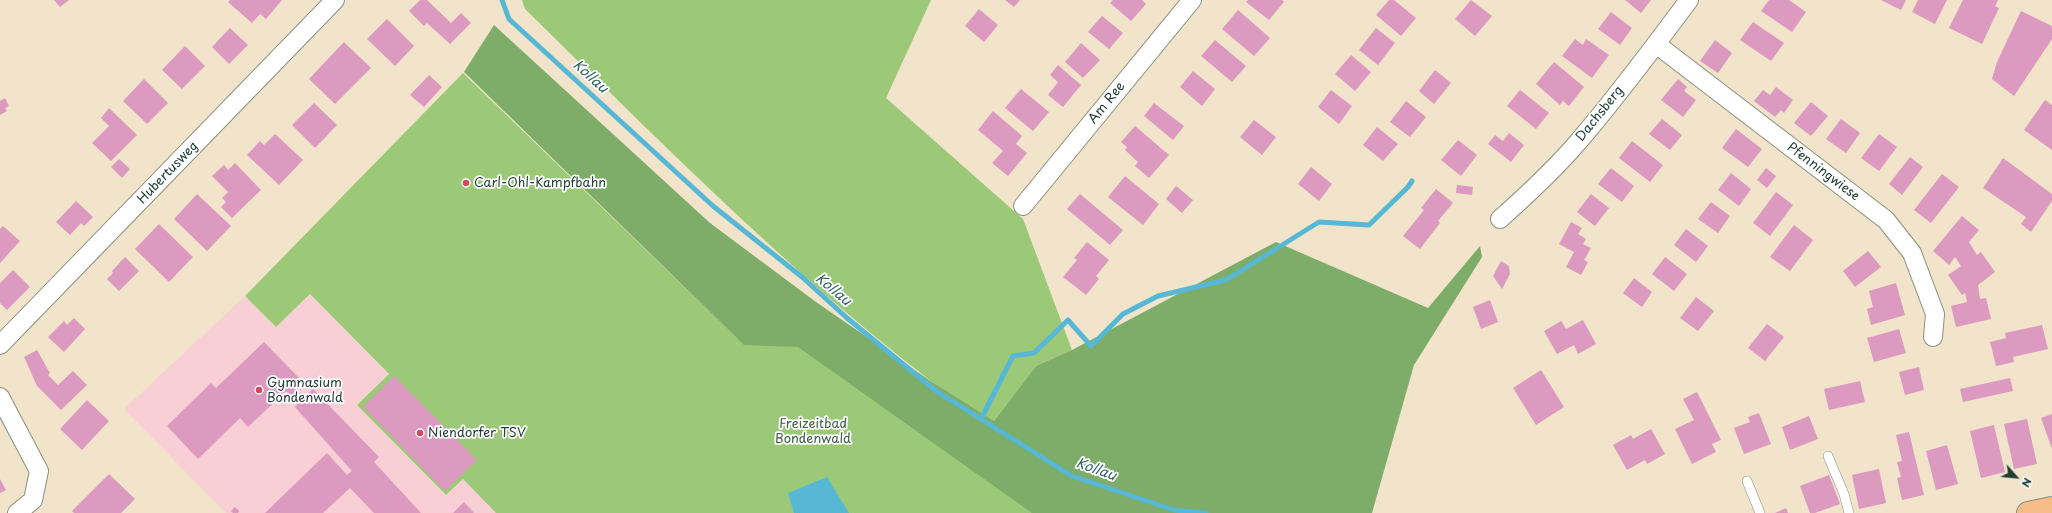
<!DOCTYPE html>
<style>
body{margin:0}
#map{position:relative;width:2052px;height:513px;overflow:hidden;background:#f1e4ca;font-family:"Playpen Sans",sans-serif}
canvas{display:block}
.north{position:absolute;left:1996px;top:457px;width:40px;height:40px;-webkit-text-stroke:3px #fff;paint-order:stroke;rotate:117deg;font-size:11px;font-weight:700;line-height:16px;text-align:center;color:#1f3d34}
.north::after{content:'';display:block;margin:auto;width:14px;height:18px;background:#1f3d34;clip-path:polygon(50% 0,100% 100%,50% 72%,0 100%)}
</style>
<div id="map">
<canvas width="2052" height="513"></canvas>
<div class="north">N</div>
</div>
<script>
const ctx = document.querySelector('canvas').getContext('2d');
ctx.lineJoin = 'round';
function paint(path, color) { ctx.fillStyle = color; ctx.fill(path, 'evenodd'); }
function trace(path, color, width, dash) { ctx.strokeStyle = color; ctx.lineWidth = width; ctx.lineCap = dash ? 'butt' : 'round'; ctx.setLineDash(dash || []); ctx.stroke(path); }
function label(font, color, halo, rows, align = 'center') {
  ctx.font = font + ' "Playpen Sans",sans-serif'; ctx.lineWidth = 3.5; ctx.setLineDash([]); ctx.textBaseline = 'middle'; ctx.strokeStyle = halo; ctx.fillStyle = color; for (const [text, x, y, turn = 0] of rows) {
    ctx.save(); ctx.translate(x, y); ctx.rotate((+turn || 0) * Math.PI / 180); ctx.textAlign = isNaN(turn) ? turn : align; if (halo) ctx.strokeText(text, 0, 0); ctx.fillText(text, 0, 0); ctx.restore();
  }
}
paint(new Path2D(`
 M310 295 388 374 357 405 446 496 463 479 496 513H226L124 409 245 296 275 327Z`), '#f7cfd5');
paint(new Path2D(`
 M522 0H931L886 98 1023 219 1072 350 1036 366 994 421C973 408 950 396 931 381 785 269 656 137 525 9Z
 M463 73 738 339 785 291 1109 513H496L463 479 446 495 357 405 389 374 310 294 276 327 245 296Z`), '#9cc977');
paint(new Path2D(`
 M494 25 710 223 816 302 932 382 994 421 1036 366 1072 350 1276 242 1428 308 1480 246 1482 257 1414 365 1372 513H1032L798 347 744 345 464 72Z`), '#7dad68');
paint(new Path2D(`
 M827 477 849 513H794L788 493Z`), '#57b8d5');
trace(new Path2D(`
 M502 0 509 19 713 206 802 277 847 318 936 391 1072 476 1174 510 1206 513
 M981 419 1013 356 1034 353 1068 320 1091 346 1123 314 1158 296 1226 280 1319 222 1369 225 1408 187 1412 181`), '#57b8d5', 5);
paint(new Path2D(`
 M54 0H69L60 7Z
 M230 0H282L266 19 260 14 252 23 228 2Z
 M420 0H427L451 23 461 13 471 23 450 44 427 23 424 26 409 11Z
 M1005 0H1020L1014 7Z
 M1113 0H1142L1146 4 1131 21 1110 3Z
 M1248 0H1282L1284 2 1269 20 1246 2Z
 M1389 0H1394L1416 18 1401 36 1376 15Z
 M1471 0 1492 16 1475 36 1455 19Z
 M1625 0H1651L1641 13Z
 M1769 0H1789L1806 12 1792 32 1761 11Z
 M1881 0H1906L1901 10Z
 M1918 0H1947L1935 24 1912 12Z
 M1963 0H1998L1995 6 1999 8 1982 44 1949 28Z
 M979 9 998 25 984 42 965 26Z
 M1238 10 1270 38 1254 56 1222 29Z
 M2021 11 2052 26V39L2014 96 1992 79 1997 62Z
 M1611 12 1632 28 1620 45 1598 29Z
 M1102 16 1123 33 1109 49 1088 32Z
 M387 19 414 46 395 66 367 39Z
 M1753 22 1784 43 1771 61 1740 40Z
 M230 28 248 45 229 64 212 47Z
 M1376 28 1395 43 1378 65 1359 50Z
 M1575 39 1583 45 1586 39 1609 55 1592 78 1562 56Z
 M1215 40 1246 66 1232 82 1201 56Z
 M1715 40 1732 53 1718 73 1700 61Z
 M344 42 371 68 335 104 309 79Z
 M1081 43 1100 60 1083 78 1065 62Z
 M185 46 205 66 182 89 162 70Z
 M1351 55 1371 72 1355 91 1335 74Z
 M1554 62 1584 87 1569 106 1563 101 1560 105 1536 84Z
 M1058 65 1081 85 1063 107 1048 95 1058 82 1050 75Z
 M1435 70 1451 83 1434 104 1419 91Z
 M1193 71 1215 89 1202 106 1180 87Z
 M429 75 442 87 424 107 410 95Z
 M144 79 168 103 147 124 123 101Z
 M1678 79 1687 87 1684 91 1696 100 1683 117 1661 100Z
 M1776 87 1793 100 1784 113 1781 110 1775 117 1754 101 1763 90 1770 95Z
 M1021 89 1049 112 1033 131 1005 108Z
 M1331 90 1352 106 1339 124 1318 107Z
 M1520 90 1549 113 1536 129 1507 106Z
 M5 98 9 106 5 108 7 111 0 115V101Z
 M2045 100 2052 105V150L2024 130Z
 M1406 101 1426 117 1410 137 1390 122Z
 M1811 102 1828 116 1811 136 1794 123Z
 M314 103 337 125 315 148 292 125Z
 M1154 103 1184 126 1173 140 1144 116Z
 M109 108 137 135 111 161 92 143 109 126 101 118Z
 M993 111 1022 136 1016 144 1027 153 1008 176 992 163 1003 151 978 130Z
 M1662 119 1682 135 1670 150 1649 134Z
 M1841 119 1860 133 1846 153 1826 139Z
 M1254 120 1276 137 1262 155 1240 137Z
 M1135 126 1169 155 1149 178 1135 166 1138 162 1125 150 1127 147 1121 142Z
 M1377 127 1398 144 1383 161 1363 145Z
 M1736 129 1762 149 1748 167 1722 148Z
 M1509 133 1524 145 1511 162 1488 144 1495 135 1503 141Z
 M275 134 303 160 279 185 247 155 260 141 264 145Z
 M1879 134 1897 147 1879 171 1861 158Z
 M1458 140 1477 155 1461 176 1441 160Z
 M1632 141 1663 165 1650 182 1619 158Z
 M1910 157 1923 167 1902 195 1889 184Z
 M2003 158 2052 194V201L2031 232 2021 224 2026 217 1983 188Z
 M119 159 130 169 122 178 111 167Z
 M235 163 261 190 232 218 221 207 226 202 222 198 228 192 212 176 224 165 228 170Z
 M1311 167 1332 184 1319 201 1298 184Z
 M1611 168 1634 186 1622 202 1598 184Z
 M1766 168 1776 176 1767 188 1757 180Z
 M1731 173 1751 189 1739 206 1718 190Z
 M1942 174 1959 187 1931 223 1914 210Z
 M1125 176 1159 204 1143 225 1108 197Z
 M1457 185 1473 187 1472 195 1456 193Z
 M1176 186 1193 200 1182 213 1166 199Z
 M1436 189 1453 203 1438 221 1440 223 1420 249 1403 236 1424 210 1421 208Z
 M1776 192 1793 205 1770 236 1753 223Z
 M197 194 231 226 207 251 174 219Z
 M1080 194 1123 230 1110 245 1067 209Z
 M1591 194 1609 208 1595 226 1577 212Z
 M76 201 93 217 84 226 81 223 70 235 56 222Z
 M1711 202 1730 216 1718 233 1698 219Z
 M1962 216 1979 230 1969 242 1977 255 1981 252 1995 272 1978 285 1980 299 1986 298 1991 319 1956 327 1951 306 1967 302 1965 293 1962 295 1948 275 1961 266 1955 257 1949 265 1933 251Z
 M1571 222 1582 228 1578 234 1586 239 1583 244 1591 248 1584 260 1588 262 1581 275 1566 267 1574 252 1559 244Z
 M159 224 193 257 169 282 135 249Z
 M1794 225 1813 240 1790 271 1770 257Z
 M3 226 20 241 0 263V229Z
 M1686 229 1708 246 1696 262 1674 245Z
 M1087 242 1109 260 1096 276 1099 279 1086 295 1063 277 1077 260 1074 258Z
 M1868 251 1881 267 1855 287 1843 271Z
 M125 257 139 271 119 291 107 279 113 273 112 271Z
 M1665 257 1687 274 1674 291 1652 274Z
 M1501 261 1509 266 1510 274 1502 289 1493 276Z
 M13 270 30 287 7 310 0 303V283Z
 M1634 278 1652 292 1642 307 1623 293Z
 M1896 283 1905 315 1871 325 1867 309 1873 307 1869 291Z
 M1696 297 1714 311 1698 331 1680 318Z
 M1490 300 1498 322 1481 329 1473 307Z
 M74 318 85 329 64 352 48 337 64 321 67 325Z
 M1583 320 1596 344 1578 354 1574 345 1557 354 1544 331 1561 321 1566 329Z
 M1767 324 1784 337 1765 361 1748 348Z
 M2042 325 2048 349 2013 357 2014 362 1996 366 1990 342 2006 338 2005 333Z
 M1899 329 1906 353 1874 362 1867 338Z
 M264 342 299 378 292 385 304 398 313 389 379 457 374 462 421 513H374L350 488 323 513H265L327 453 347 475 352 471 295 407 298 403 286 391 248 427 240 418 198 459 167 426 211 383 216 388Z
 M37 350 50 373 48 375 58 385 73 371 87 385 61 410 37 386 24 357Z
 M1919 367 1924 390 1905 395 1899 372Z
 M1541 370 1564 407 1536 425 1513 388Z
 M394 376 477 460 445 491 363 407Z
 M2010 378 2013 391 1963 402 1960 389Z
 M1860 381 1865 402 1829 410 1824 389Z
 M1697 392 1721 440 1712 444 1716 452 1692 464 1675 429 1694 420 1683 399Z
 M87 400 109 421 82 450 60 429Z
 M1759 413 1771 444 1744 454 1734 428 1750 422 1748 417Z
 M2052 414V449L2041 418Z
 M1809 416 1818 439 1790 450 1782 427Z
 M2027 419 2037 464 2014 469 2004 424Z
 M1994 425 2005 472 1981 478 1970 431Z
 M1651 429 1665 454 1647 464 1645 460 1627 470 1613 445 1631 435 1633 439Z
 M1909 432 1924 495 1902 500 1897 478 1901 477 1897 462 1902 461 1896 435Z
 M1947 445 1958 484 1936 490 1926 451Z
 M1879 469 1886 503 1859 509 1852 475Z
 M109 474 135 499 121 513H74L72 511Z
 M1829 475 1840 504 1815 513H1810L1800 486Z
 M0 479 6 490 0 493Z
 M464 502 474 513H453Z
 M235 507 239 511 238 513H233L231 511Z
 M1786 508 1788 513H1775Z`), '#dc9ac1');
const lane = new Path2D(`
 M1828 456 1844 494 1849 513
 M1747 481 1760 513`);
const street = new Path2D(`
 M1656 44 1886 220 1912 253 1935 314 1933 337
 M1023 206 1192 0
 M1500 219C1527 195 1554 170 1578 142 1617 97 1653 48 1689 0
 M0 345 335 0
 M0 397 39 471 33 500 17 513`);
const primary = new Path2D(`
 M2028 513 2052 508`);
trace(lane, '#88907f', 10);
trace(street, '#88907f', 20);
trace(primary, '#88907f', 24);
trace(lane, '#fff', 9);
trace(street, '#fff', 18);
trace(primary, '#f7bd88', 22);
for (const [x, y, r, color] of [
 [466,183,4,"#d1495b"],
 [259,390,4,"#d1495b"],
 [420,433,4,"#d1495b"]
]) { const dot = new Path2D(); dot.arc(x, y, r, 0, 2 * Math.PI); ctx.fillStyle = color; ctx.fill(dot); trace(dot, '#fff', 1.5); }
label('13px', '#1f3d34', '#fff', [
 ["Am Ree",1107,103,-51],
 ["Dachsberg",1600,114,-51],
 ["Pfenningwiese",1823,172,37],
 ["Hubertusweg",168,173,-46]
]);
label('13px', '#1f3d34', '#fff', [
 ["Carl-Ohl-Kampfbahn",474,183],
 ["Gymnasium",267,383],
 ["Bondenwald",267,398],
 ["Niendorfer TSV",428,433]
], 'left');
label('13px', '#3e6045', '#fff', [
 ["Freizeitbad",813,424],
 ["Bondenwald",813,439]
]);
label('italic 14px', '#306264', '#fff', [
 ["Kollau",590,77,42],
 ["Kollau",833,290,40],
 ["Kollau",1096,470,20]
]);
</script>
